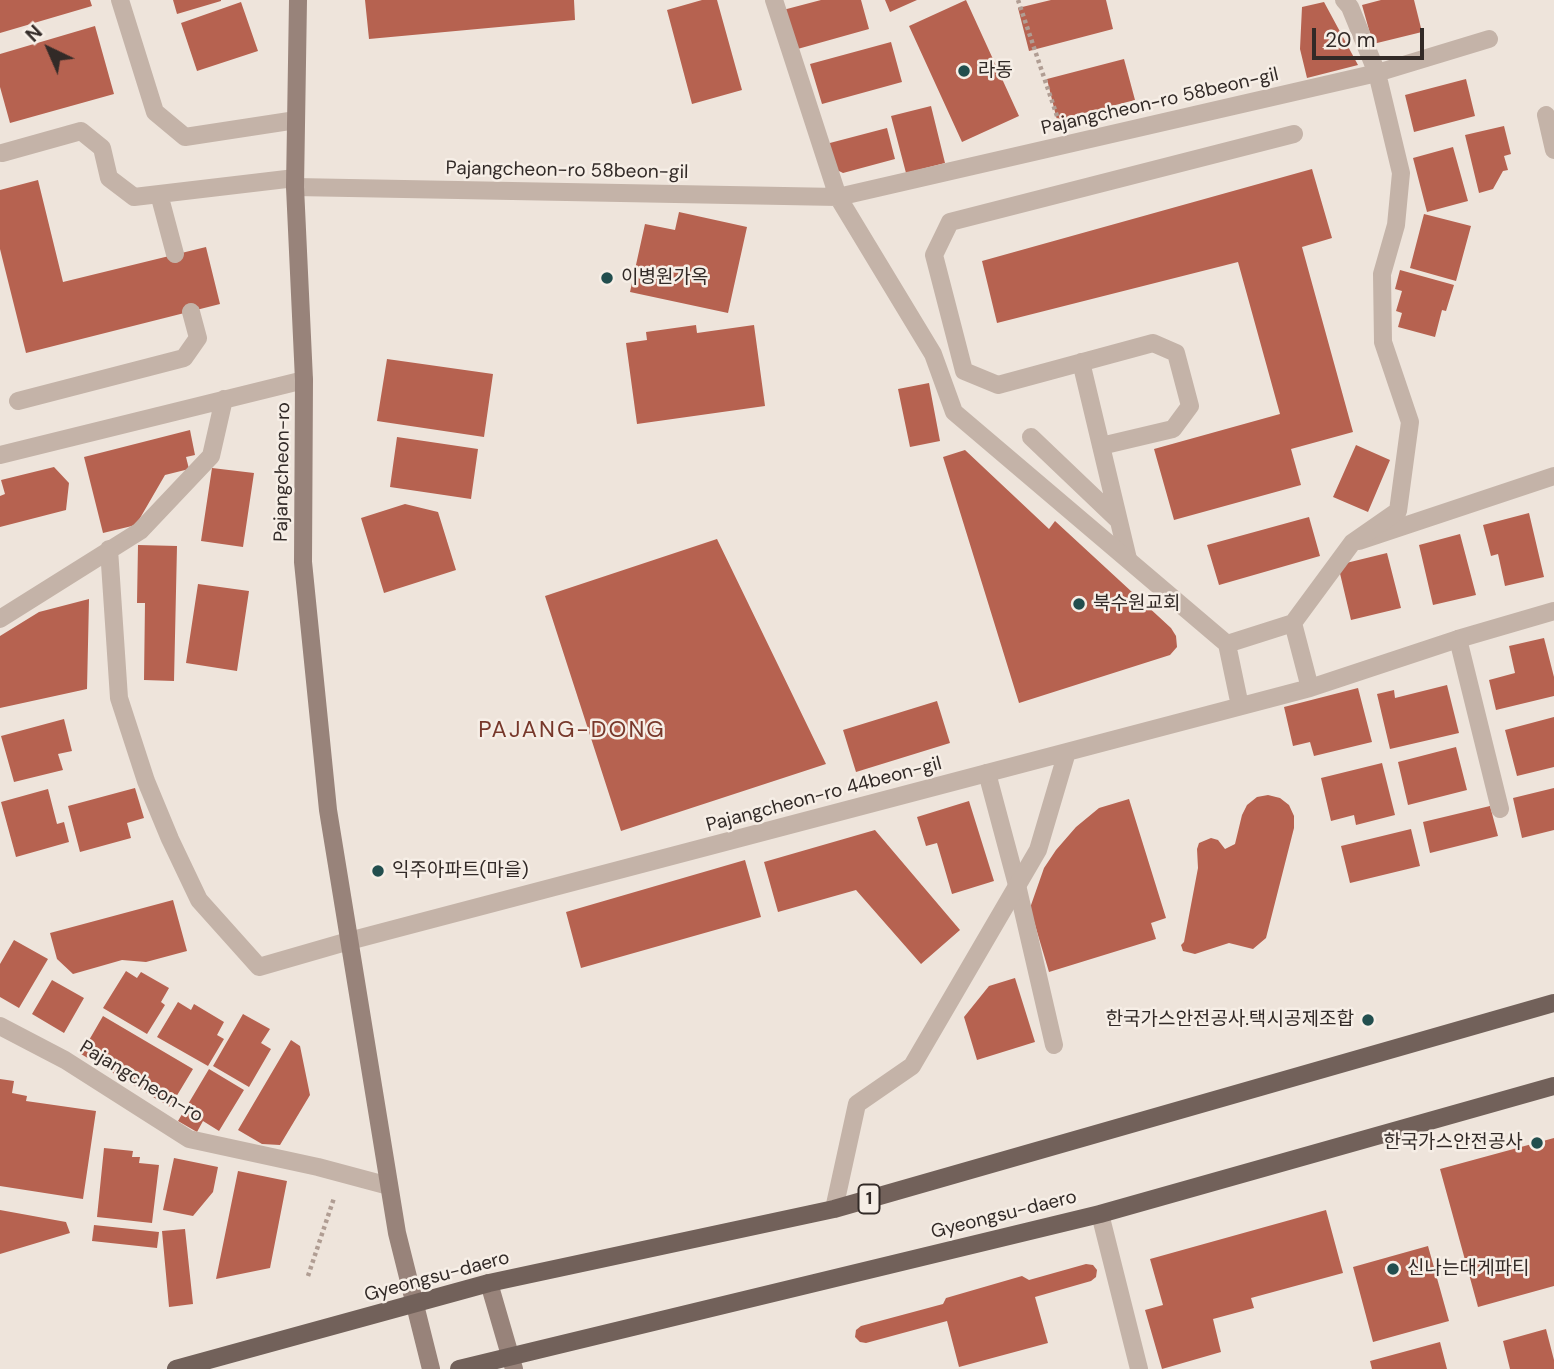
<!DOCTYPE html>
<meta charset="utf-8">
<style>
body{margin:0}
#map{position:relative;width:1554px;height:1369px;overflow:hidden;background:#eee4db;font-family:"DM Sans",sans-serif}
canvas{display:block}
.north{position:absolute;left:14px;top:14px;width:70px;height:70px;-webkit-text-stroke:5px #f6eee6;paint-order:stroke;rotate:316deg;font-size:19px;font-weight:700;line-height:28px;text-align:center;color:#322a27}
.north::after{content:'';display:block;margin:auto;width:24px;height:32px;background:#322a27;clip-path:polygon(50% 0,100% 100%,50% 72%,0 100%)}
.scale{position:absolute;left:1312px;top:28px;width:112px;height:32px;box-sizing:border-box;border:4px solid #322a27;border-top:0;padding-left:9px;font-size:21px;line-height:24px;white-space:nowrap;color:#322a27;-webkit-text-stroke:5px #f6eee6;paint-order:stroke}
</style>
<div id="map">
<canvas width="1554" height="1369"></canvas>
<div class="north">N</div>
<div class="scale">20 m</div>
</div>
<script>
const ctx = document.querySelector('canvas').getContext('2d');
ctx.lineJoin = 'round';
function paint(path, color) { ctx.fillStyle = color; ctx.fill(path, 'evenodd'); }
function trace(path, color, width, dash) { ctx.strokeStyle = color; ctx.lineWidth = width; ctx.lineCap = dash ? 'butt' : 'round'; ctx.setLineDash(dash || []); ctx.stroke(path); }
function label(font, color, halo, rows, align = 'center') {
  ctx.font = font + ' "DM Sans","Noto Sans KR",sans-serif'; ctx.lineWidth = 5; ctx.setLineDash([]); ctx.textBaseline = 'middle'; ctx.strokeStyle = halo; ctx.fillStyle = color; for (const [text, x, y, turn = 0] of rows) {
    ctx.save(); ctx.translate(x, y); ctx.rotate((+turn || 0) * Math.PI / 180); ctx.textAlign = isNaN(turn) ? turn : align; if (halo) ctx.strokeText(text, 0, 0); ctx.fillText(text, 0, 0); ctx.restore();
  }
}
paint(new Path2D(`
 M0 0H90L92 6 0 33Z
 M173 0H221V1L177 14Z
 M365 0H574L575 20 369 39Z
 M702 0H717L742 90 692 104 667 10Z
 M821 0H861L869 29 794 50 783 10Z
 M885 0H917L890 12Z
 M966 0 1019 116 962 142 909 26Z
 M1051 0H1106L1113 29 1029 51 1018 8Z
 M1381 0H1414L1422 32 1373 44 1362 5Z
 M241 2 258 51 197 71 181 23Z
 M1324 2 1358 65 1307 78 1300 49 1302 7Z
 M95 26 114 94 10 123 0 87V54Z
 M891 42 902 82 822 104 810 64Z
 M1124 59 1135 100 1057 120 1047 79Z
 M1466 79 1475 116 1414 132 1405 95Z
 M931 106 945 163 906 173 891 116Z
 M1504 126 1511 154 1504 156 1508 170 1503 171 1493 189 1479 193 1465 135Z
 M887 128 895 159 843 173 831 167 826 144Z
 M1453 147 1468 201 1427 212 1413 158Z
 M1312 169 1332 238 1302 247 1353 432 1291 449 1301 485 1174 520 1154 449 1280 414 1238 262 997 323 982 261Z
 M38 180 63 282 206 247 220 304 26 353 0 249V190Z
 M679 212 747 227 728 313 630 292 645 224 675 230Z
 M1424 214 1471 226 1456 281 1410 268Z
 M1400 270 1454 285 1446 311 1442 310 1435 337 1398 327 1402 313 1396 311 1402 291 1395 289Z
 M696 325 697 333 754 325 765 406 637 424 626 343 647 340 646 332Z
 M387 359 493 374 484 437 377 421Z
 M929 383 940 441 910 447 898 389Z
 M190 430 195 455 186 457 189 469 165 475 136 525 103 533 84 457Z
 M397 437 478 449 471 499 390 487Z
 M1356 445 1390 460 1368 512 1333 497Z
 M965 450 1049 529 1055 521 1171 628 1176 636 1177 647 1170 655 1019 703 943 457Z
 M54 467 69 483 66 510 0 527V496L5 494 1 480Z
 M212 468 254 473 243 547 201 541Z
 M405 504 438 512 456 570 384 593 361 518Z
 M1529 513 1544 577 1505 586 1498 554 1491 556 1483 525Z
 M1309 517 1320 556 1219 585 1207 545Z
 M1460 534 1476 595 1433 605 1419 545Z
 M717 539 826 764 621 831 545 596Z
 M138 545 177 546 174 681 144 680 145 603H137Z
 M1387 553 1401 608 1351 620 1338 565Z
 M198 584 249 591 237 671 186 663Z
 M89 599 87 689 0 708V636L39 612Z
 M1544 638 1554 677V696L1496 710 1489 680 1515 673 1509 646Z
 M1447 685 1459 733 1390 749 1377 694 1394 690 1395 698Z
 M1358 688 1372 742 1314 756 1310 742 1293 746 1284 707Z
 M937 701 950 743 856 772 843 730Z
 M1554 717V767L1517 776 1505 730Z
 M64 719 72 751 58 754 63 770 14 782 1 736Z
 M1456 747 1467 790 1408 805 1398 762Z
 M1382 763 1395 815 1356 825 1354 815 1331 821 1321 778Z
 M135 788 144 818 127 823 131 838 80 852 68 806Z
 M1554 788V830L1522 838 1513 798Z
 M48 789 57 824 64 822 69 842 16 857 1 802Z
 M1268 795 1280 798 1289 805 1294 816V828L1266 938 1253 949 1229 943 1195 954 1183 951 1181 945 1184 942 1198 868 1197 849 1199 843 1211 838 1218 840 1225 849 1235 844 1242 815 1247 805 1257 797Z
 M1129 799 1166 918 1151 923 1156 939 1049 972 1030 908 1044 868 1056 850 1076 827 1099 808Z
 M969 801 994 881 952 894 937 843 926 846 917 817Z
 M1490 806 1498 836 1430 853 1423 822Z
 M1411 829 1420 866 1350 883 1341 846Z
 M875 830 960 930 921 964 856 890 778 912 764 862Z
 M745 860 761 917 581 968 566 912Z
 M173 900 187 951 146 962 122 960 73 974 57 959 50 933Z
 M14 940 48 959 19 1008 0 997V964Z
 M126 971 137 978 141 972 169 988 161 1002 165 1005 147 1034 103 1008Z
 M1015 978 1035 1042 977 1060 964 1017 989 986Z
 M52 980 84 998 64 1033 32 1014Z
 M178 1002 191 1010 194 1004 224 1022 217 1035 224 1039 208 1066 157 1037Z
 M243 1014 270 1029 261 1043 271 1049 249 1087 213 1066Z
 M103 1016 193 1069 170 1107 81 1054Z
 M291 1040 300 1046 310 1095 280 1145 262 1144 238 1130Z
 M209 1069 244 1090 219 1131 203 1121 197 1132 178 1121Z
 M0 1079 14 1081 12 1093 27 1096 26 1101 96 1111 83 1199 0 1186Z
 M1554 1138V1286L1478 1307 1440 1169Z
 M104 1148 133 1151 132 1157H140L139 1163 159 1165 152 1223 97 1217Z
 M174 1158 218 1167 213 1192 193 1216 163 1210Z
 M238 1171 287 1181 270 1268 216 1279Z
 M0 1210 66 1222 70 1233 0 1254Z
 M1326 1210 1343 1273 1251 1298 1254 1308 1213 1319 1221 1352 1162 1369 1145 1310 1163 1305 1150 1259Z
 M94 1225 159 1232 157 1248 92 1241Z
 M185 1229 193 1304 169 1307 162 1231Z
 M1428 1246 1449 1321 1373 1342 1353 1267Z
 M1086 1264 1093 1265 1097 1270 1096 1277 1091 1281 1035 1297 1048 1343 959 1367 947 1321 866 1343 860 1342 855 1337 856 1330 861 1326 943 1304 946 1298 1022 1276 1029 1280Z
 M1546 1329 1554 1360V1369H1510L1503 1341Z
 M1440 1342 1447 1369H1372L1370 1361Z`), '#b66250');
trace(new Path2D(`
 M1018 0 1058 119
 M308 1276 334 1198`), '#b09d93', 4.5, [3.5, 3.5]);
trace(new Path2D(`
 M2 153 81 131 102 148 109 178 134 197 295 178
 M159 194 175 254
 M1081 362 1128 559
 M18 401 184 358 198 338 191 312
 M1031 437 1118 520
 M1101 446 1173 429 1190 406 1176 353 1153 343 998 385 964 371 934 255 950 222 1294 134
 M1359 541 1554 476
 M1458 639 1500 809
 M987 773 1017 885 1054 1045
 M0 1026 65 1060 189 1139 318 1167 389 1186`), '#c4b3a8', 18);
trace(new Path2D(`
 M120 0 155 112 185 137 296 120
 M774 0 838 197 933 354 954 412 1227 644 1240 706
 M1546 115 1554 150
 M295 187 838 197 1377 73 1489 39
 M0 455 304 380
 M109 549 119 698 146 781 170 839 199 900 259 967 349 941 1310 688 1458 639 1554 611
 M0 619 140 531 211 456 224 399
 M1227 644 1293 623
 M1310 688 1293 623 1352 543 1398 511 1410 422 1383 342 1382 274 1396 225 1401 173 1377 73 1350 7 1344 0
 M834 1209 857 1104 912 1066 1038 850 1067 752
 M1100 1214 1139 1369`), '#c4b3a8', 18);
trace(new Path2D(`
 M298 0 295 187 304 380 303 562 328 810 397 1233 431 1369
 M489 1283 514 1369`), '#98837a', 18);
trace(new Path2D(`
 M176 1369 489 1283 834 1209 1554 1003
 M459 1369 1100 1214 1554 1086`), '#72615a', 18);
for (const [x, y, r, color] of [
 [964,71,7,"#224e4e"],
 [607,278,7,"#224e4e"],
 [1079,604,7,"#224e4e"],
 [378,871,7,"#224e4e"],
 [1368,1020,7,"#224e4e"],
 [1537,1143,7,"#224e4e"],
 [1393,1269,7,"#224e4e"]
]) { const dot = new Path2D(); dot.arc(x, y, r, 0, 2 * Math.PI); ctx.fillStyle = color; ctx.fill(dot); trace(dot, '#f6eee6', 2.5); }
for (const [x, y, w] of [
 [869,1199,21]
]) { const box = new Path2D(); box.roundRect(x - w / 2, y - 14.5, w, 29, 5); ctx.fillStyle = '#f6eee6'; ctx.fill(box); trace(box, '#322a27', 2); }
label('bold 18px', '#322a27', null, [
 ["1",869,1199]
]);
label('19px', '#322a27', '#f6eee6', [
 ["라동",978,71],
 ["이병원가옥",621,278],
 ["북수원교회",1093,604],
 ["익주아파트(마을)",392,871],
 ["한국가스안전공사.택시공제조합",1354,1020,"right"],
 ["한국가스안전공사",1523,1143,"right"],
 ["신나는대게파티",1407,1269]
], 'left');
label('19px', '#322a27', '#f6eee6', [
 ["Pajangcheon-ro 58beon-gil",1160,102,-13],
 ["Pajangcheon-ro 58beon-gil",567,171,1],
 ["Pajangcheon-ro",283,472,-89],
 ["Pajangcheon-ro 44beon-gil",824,795,-15],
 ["Pajangcheon-ro",141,1082,31],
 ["Gyeongsu-daero",1004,1215,-14],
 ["Gyeongsu-daero",437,1277,-15]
]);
ctx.letterSpacing = '2px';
label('23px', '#77382b', '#f6eee6', [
 ["PAJANG-DONG",572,731]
]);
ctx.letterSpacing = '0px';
</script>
